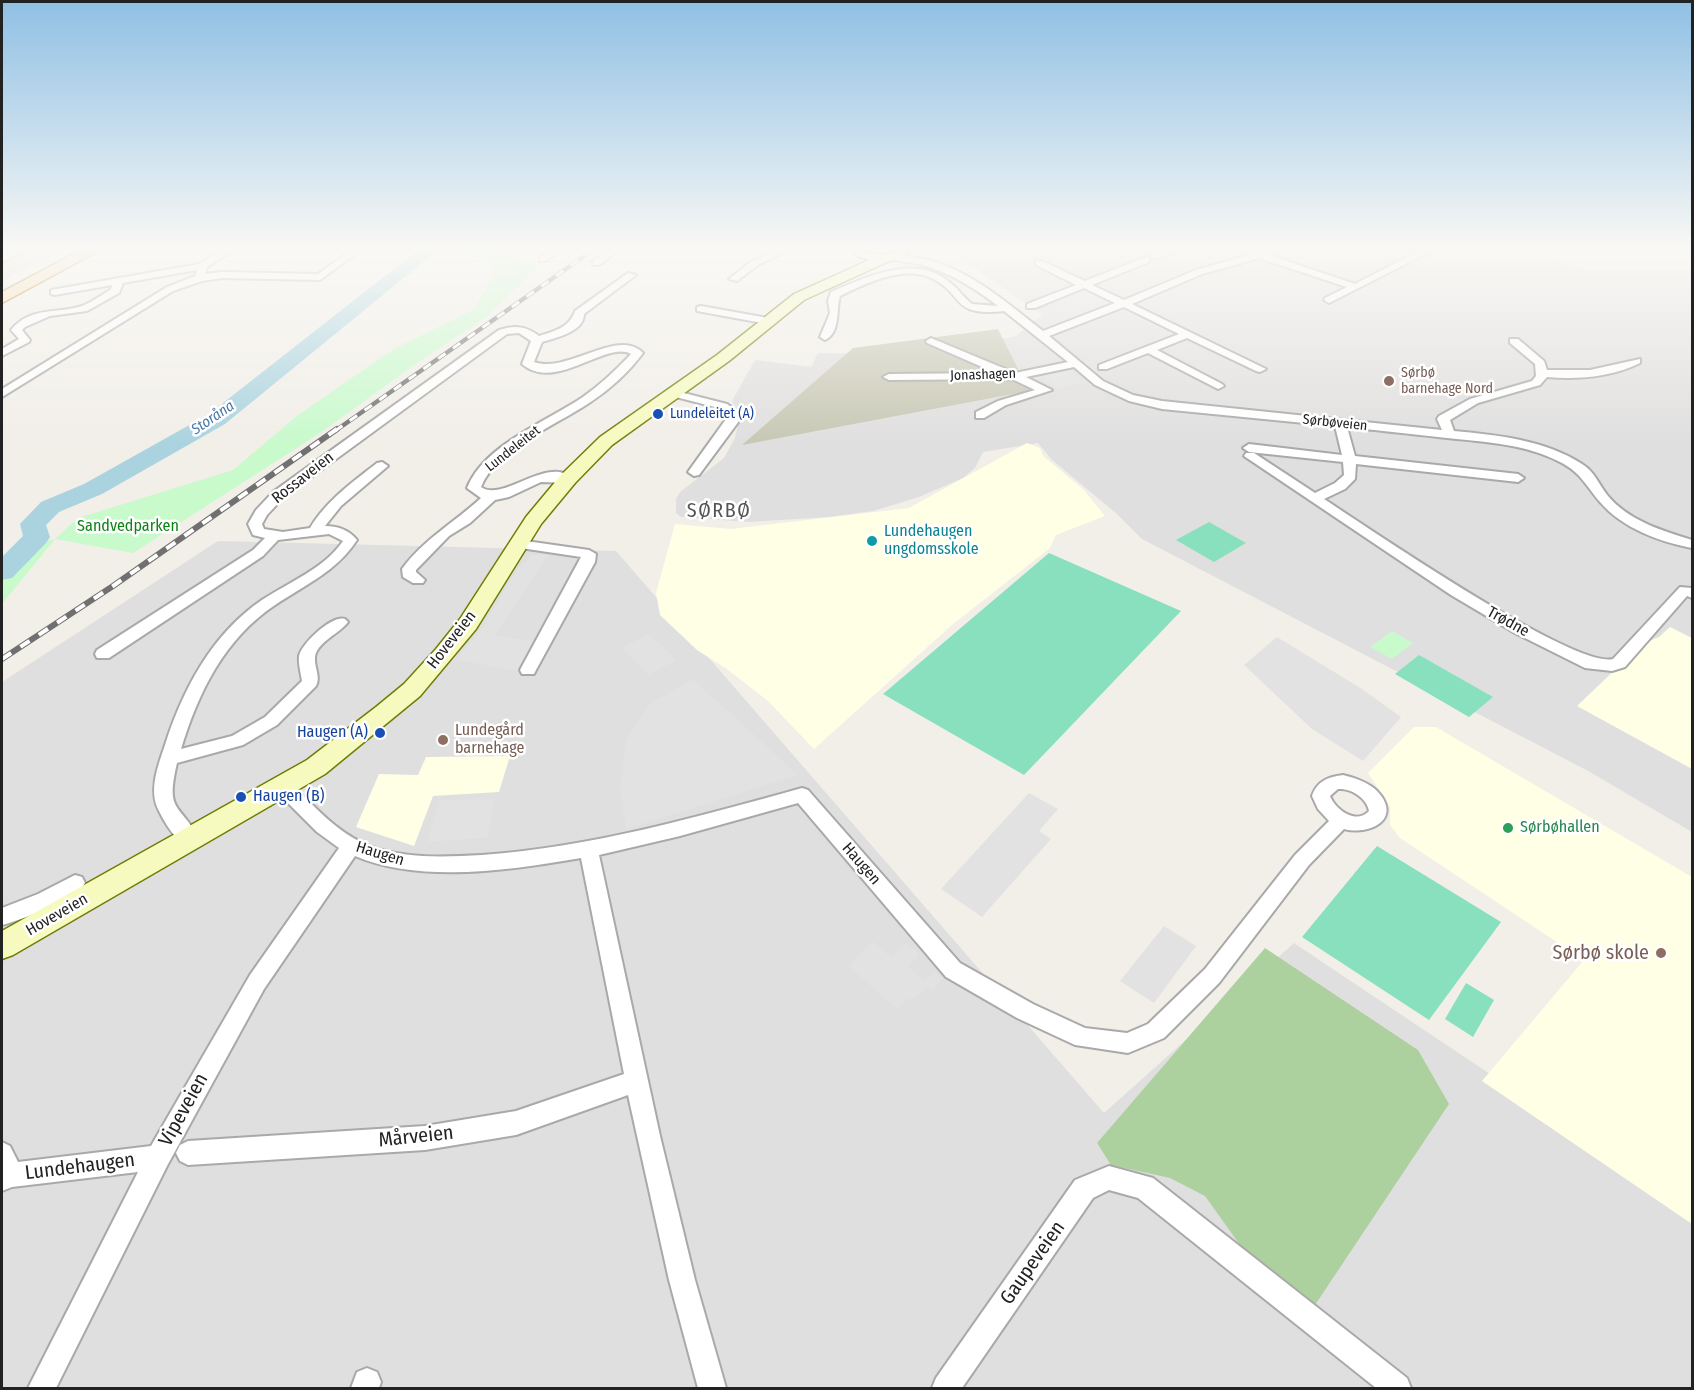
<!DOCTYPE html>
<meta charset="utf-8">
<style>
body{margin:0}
#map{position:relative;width:1694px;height:1390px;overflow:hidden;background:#f2efe9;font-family:"Fira Sans Condensed",sans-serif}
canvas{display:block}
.frame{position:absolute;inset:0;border:3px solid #222;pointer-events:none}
</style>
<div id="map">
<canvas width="1694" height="1390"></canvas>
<div class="frame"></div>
</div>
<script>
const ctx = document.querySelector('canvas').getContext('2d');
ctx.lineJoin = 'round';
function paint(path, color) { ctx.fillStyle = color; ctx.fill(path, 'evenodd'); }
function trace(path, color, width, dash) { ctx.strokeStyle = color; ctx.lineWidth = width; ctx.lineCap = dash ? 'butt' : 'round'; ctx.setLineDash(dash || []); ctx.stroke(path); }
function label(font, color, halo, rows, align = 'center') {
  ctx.font = font + ' "Fira Sans Condensed",sans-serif'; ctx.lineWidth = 5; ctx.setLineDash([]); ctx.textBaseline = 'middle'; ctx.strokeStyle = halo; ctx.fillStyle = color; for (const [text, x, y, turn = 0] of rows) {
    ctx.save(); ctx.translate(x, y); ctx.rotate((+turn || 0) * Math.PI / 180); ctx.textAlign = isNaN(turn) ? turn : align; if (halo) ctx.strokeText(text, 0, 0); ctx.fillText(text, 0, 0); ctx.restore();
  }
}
paint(new Path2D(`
 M2 250H66L2 281Z
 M949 250H1518L1594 271 1692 270V832L1590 772 1142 539 1117 514 1052 460 1038 443 983 452 975 468 963 478 919 497 873 511 829 517 749 522 681 517 676 513V499L680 492 724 458 735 438 740 415 732 401 755 360 811 367 818 353 929 355 1016 336 1042 315Z
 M218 541 616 551 1104 1113 1294 943 1692 1209V1388H2V682Z`), '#e0dfdf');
paint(new Path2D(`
 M1027 443 1040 448 1043 456 1083 489 1105 516 1056 535 1050 548 952 625 814 749 768 701 727 669 697 650 660 615 656 593 675 524 731 529 909 508Z
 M1670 627 1692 638V769L1577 706 1642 644 1659 637Z
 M1414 727H1436L1692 877V1224L1482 1081 1584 960 1400 838 1390 825V807L1368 773Z
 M510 756 499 792 433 796 414 846 356 827 379 774 418 775 426 757Z`), '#ffffe5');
paint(new Path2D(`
 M998 329 1029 391 742 445 853 348Z`), '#c7c7b4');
paint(new Path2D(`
 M1265 948 1418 1050 1449 1104 1313 1308 1262 1267 1240 1245 1205 1196 1170 1178 1111 1165 1097 1143Z`), '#add19e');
paint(new Path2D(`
 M471 250H490L540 265 489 315 420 361 320 433 133 553 55 539 2 604V563L20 547 55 539 78 518 233 470 298 415 394 349 475 309 496 269 485 259 467 255Z
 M1392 631 1413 643 1392 659 1370 647Z`), '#c8facc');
paint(new Path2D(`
 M1209 522 1246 543 1214 562 1176 540Z
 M1049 553 1181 611 1024 775 883 694Z
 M1419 655 1493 697 1469 717 1395 674Z
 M1377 846 1501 922 1429 1020 1302 937Z
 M1466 983 1494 1000 1473 1037 1445 1019Z`), '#88e0be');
paint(new Path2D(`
 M1068 370 1084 382 1057 388 1042 376Z
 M531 555H548L495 636 537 641 520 671 456 660 484 625 519 566 526 562Z
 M649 634 677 660 648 675 621 648Z
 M1277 637 1362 689 1401 717 1363 761 1312 729 1244 665Z
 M693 679 798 775 626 829 620 791 626 740 648 705Z
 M1029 793 1058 809 1039 831 1051 839 982 917 941 889Z
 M495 799 487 838 427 842 440 800Z
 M1164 926 1196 946 1154 1003 1120 981Z
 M872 941 891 957 906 943 920 954 908 967 925 981 934 972 943 978 933 991 928 987 911 1001 907 998 897 1009 848 966Z`), '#e2e2e2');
paint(new Path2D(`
 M418 250H438L225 424 102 494 59 512 46 525 50 537 46 543 12 578 2 580V557L23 536 20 524 41 502 84 484 209 414Z`), '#aad3df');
const minor = new Path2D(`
 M13 250H25L2 262V256Z
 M222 250H233L207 267 205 274 222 272 318 274 351 250H361L320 280 222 278 202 281 173 291 2 397V389L167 287 195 276 197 270 123 283 119 293 87 311 50 316 25 327 22 330 30 340 29 342 2 356V349L19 339 11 330C30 306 58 314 82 306 92 302 102 295 111 289L112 285 55 295 51 294V290L199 264Z
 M550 250H560L546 261H540V257Z
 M609 250H619L599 265H593V261Z
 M777 250H789L758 265 737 281 729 279 752 261Z
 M1165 250H1179L1155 259 1150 256Z
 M1266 250H1281L1269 255 1355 284 1421 250H1433L1329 303 1324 300 1325 298 1347 287 1259 258 1202 274 1132 304 1266 369 1260 372 1256 371 1187 338 1157 350 1222 384 1224 386 1218 389 1148 353 1107 369H1099V365L1179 334 1124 307 1049 336 1103 381 1133 395 1162 401 1442 430 1437 419 1439 416 1470 399 1532 381 1536 376 1535 364 1510 343V339H1518L1544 361 1547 370H1590L1640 359V363C1612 377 1577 380 1547 377L1540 385 1478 403 1450 420 1454 431C1497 435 1545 440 1582 464 1595 472 1599 485 1608 496 1629 521 1663 531 1692 540V548C1660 542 1622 528 1600 502 1587 487 1581 473 1562 463 1527 444 1486 442 1447 438 1414 434 1380 431 1347 427L1355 456 1518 474 1524 478 1518 482 1356 464 1355 479 1345 489 1324 499C1367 527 1574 669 1613 659L1680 587 1692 588V598L1687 596 1625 667 1612 671 1585 668 1515 633 1451 595 1244 456 1246 453H1254L1315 493 1335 483 1344 475 1343 462 1249 452 1243 448 1249 444 1342 455 1335 426 1162 409 1129 401 1095 385 1074 367 1026 377 1052 390 1006 405 984 418H976V412L998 401 1035 390 1012 379 889 380 883 377 889 374 996 373 927 343 926 341 931 338 1015 373 1068 362 1004 311C948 317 966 293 929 277 900 266 865 284 840 296 836 307 841 333 825 340L820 337 830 313 828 301 831 292C866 277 914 254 948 281 957 287 963 297 972 304L998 306C976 289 952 274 926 266 914 262 900 262 888 259L886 257 891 254C903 256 916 257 928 260 972 271 1008 304 1043 331L1115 303 1084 288 1035 308H1027V304L1076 285 1036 265V261H1042L1085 281 1143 258H1149V262L1092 285 1124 300 1196 270Z
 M628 273 636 275 584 314C584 332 555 338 542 342L534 362C568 374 618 327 643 353 629 372 609 390 589 403 558 424 495 450 481 487 503 503 548 454 574 479L568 483 541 482 509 497 495 500 470 523 449 536 416 570V572L425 580 423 583H413L403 577 402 569C423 540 455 522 481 498L467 488C484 445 546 422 583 397 600 385 617 369 631 354 606 340 556 393 522 364L531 341 519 333 507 334 283 498 267 515 262 524 264 529 283 532 310 528C327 500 353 482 377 463L382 462 388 466 341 506 325 526C338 526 349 530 357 540 337 571 305 585 275 605 224 639 198 693 181 749L232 736 265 717 302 681C301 674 298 663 299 656 302 643 332 615 345 619L348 622C339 634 317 642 315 657 314 667 321 677 316 686L277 725 243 745 177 763C165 814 180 802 199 839L197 844C180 850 166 825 159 811 148 791 158 766 165 745 183 689 212 634 262 600 289 582 324 569 343 541L329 534 278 540 263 556 109 658H97L95 654 97 650 253 550 265 538 253 535 248 524 256 510 273 492 499 330C515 325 526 326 539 336 555 331 570 327 575 311Z
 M701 306 768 318 773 321 768 324 697 311V307Z
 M672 390 727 404 741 414 739 421 699 475 694 476 688 472 729 415 719 408 668 395 666 393Z
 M519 540 589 550 596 554 595 562 536 670 534 674H522L520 670 581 557 514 547 512 544 514 541Z
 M1343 775C1355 778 1368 782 1377 791 1403 818 1371 836 1344 829L1309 865 1219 983 1164 1038 1128 1053 1075 1045 1017 1018 946 977 798 803 680 836 599 855 660 1136 695 1280 726 1388H698L669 1280 628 1095 516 1135 425 1150 188 1165 180 1161 176 1153 180 1145 188 1141 425 1126 516 1111 624 1074 581 858C512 870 421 884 355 856L264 989 167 1166 56 1388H28L138 1172 12 1187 2 1191V1142L10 1146 18 1162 151 1146 250 975 339 848 317 832 276 791 273 786 276 781 282 779 288 781C314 805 336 833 370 846 405 859 445 857 482 855 592 847 697 817 802 788L808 790 960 963 1033 1004 1085 1028 1127 1033 1148 1024 1205 969 1295 855 1329 821 1318 809 1312 796C1317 781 1328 777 1343 775ZM1338 789C1351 788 1367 798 1369 811 1356 825 1336 810 1330 796Z
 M75 875 82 877 85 883C76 900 21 920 2 925V908L38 894Z
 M1109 1166 1153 1178 1407 1378 1411 1388H1376L1138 1198 1109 1190 1093 1198 962 1388H932L936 1378 1075 1180Z
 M367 1368 377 1372 381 1382 379 1388H351L357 1372Z`);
const secondary = new Path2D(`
 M853 250C863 250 870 254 879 254 890 255 899 250 910 250L899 259 887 262 804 300 729 361 612 445 575 483 541 524 476 629 420 696 325 774 13 955 2 959V931L307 760 376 707 404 684 436 649 460 619 526 517 561 475 600 437 717 355 794 294 869 260 859 257Z`);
const primary = new Path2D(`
 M81 250H100L2 303V292Z`);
trace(minor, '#a9a9a9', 4);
trace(secondary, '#707d05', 3);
trace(primary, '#a06b00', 3);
paint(minor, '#fff');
paint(secondary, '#f7fabf');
paint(primary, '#fcd6a4');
const railFar1 = new Path2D(`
 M335 431 593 250`);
const rail = new Path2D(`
 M2 659 113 586 337 429`);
trace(railFar1, '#707070', 4.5);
trace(rail, '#707070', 6);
trace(railFar1, '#fff', 3, [9]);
trace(rail, '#fff', 4, [11]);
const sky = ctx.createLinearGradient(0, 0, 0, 445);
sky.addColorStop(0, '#8fc0e4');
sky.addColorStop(0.56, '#f9f8f5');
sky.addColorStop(1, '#f9f8f500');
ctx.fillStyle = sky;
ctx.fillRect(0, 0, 1694, 445);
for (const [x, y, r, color] of [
 [1389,381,6,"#8d6e63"],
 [658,414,6,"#1a4fb4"],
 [872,541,6,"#0f9aa8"],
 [380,733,6,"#1a4fb4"],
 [443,740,6,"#8d6e63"],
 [241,797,6,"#1a4fb4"],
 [1508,828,6,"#2e9e5b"],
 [1661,953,6,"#8d6e63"]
]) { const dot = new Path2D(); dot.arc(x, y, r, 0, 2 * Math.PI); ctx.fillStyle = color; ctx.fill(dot); trace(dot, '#fff', 2); }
label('14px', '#785e54', '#fff', [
 ["Sørbø",1401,373],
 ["barnehage Nord",1401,389]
], 'left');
label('14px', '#222', '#fff', [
 ["Jonashagen",983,375,-2],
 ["Sørbøveien",1335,423,6],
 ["Lundeleitet",513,449,-38]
]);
label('14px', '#164399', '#fff', [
 ["Lundeleitet (A)",670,414]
], 'left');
label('italic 15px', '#4a7aab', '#fff', [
 ["Storåna",213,418,-34]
]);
label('16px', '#222', '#fff', [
 ["Rossaveien",303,478,-38],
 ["Trødne",1508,622,29],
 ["Hoveveien",452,640,-52],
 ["Haugen",380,854,17],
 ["Haugen",861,864,49],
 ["Hoveveien",57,915,-30]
]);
label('16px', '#0c8416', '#fff', [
 ["Sandvedparken",128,527]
]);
label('16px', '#0d838f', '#fff', [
 ["Lundehaugen",884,532],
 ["ungdomsskole",884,550]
], 'left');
label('16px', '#785e54', '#fff', [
 ["Lundegård",455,731],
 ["barnehage",455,749]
], 'left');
label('16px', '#164399', '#fff', [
 ["Haugen (A)",368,733],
 ["Haugen (B)",253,797,"left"]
], 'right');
label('16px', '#27864d', '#fff', [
 ["Sørbøhallen",1520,828]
], 'left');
ctx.letterSpacing = '1.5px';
label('20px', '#555', '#fff', [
 ["SØRBØ",719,511]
]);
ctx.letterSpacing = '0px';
label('20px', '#785e54', '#fff', [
 ["Sørbø skole",1649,953]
], 'right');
label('20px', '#222', '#fff', [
 ["Vipeveien",184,1110,-61],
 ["Mårveien",416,1137,-6],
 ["Lundehaugen",80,1167,-7],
 ["Gaupeveien",1033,1263,-55]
]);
</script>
